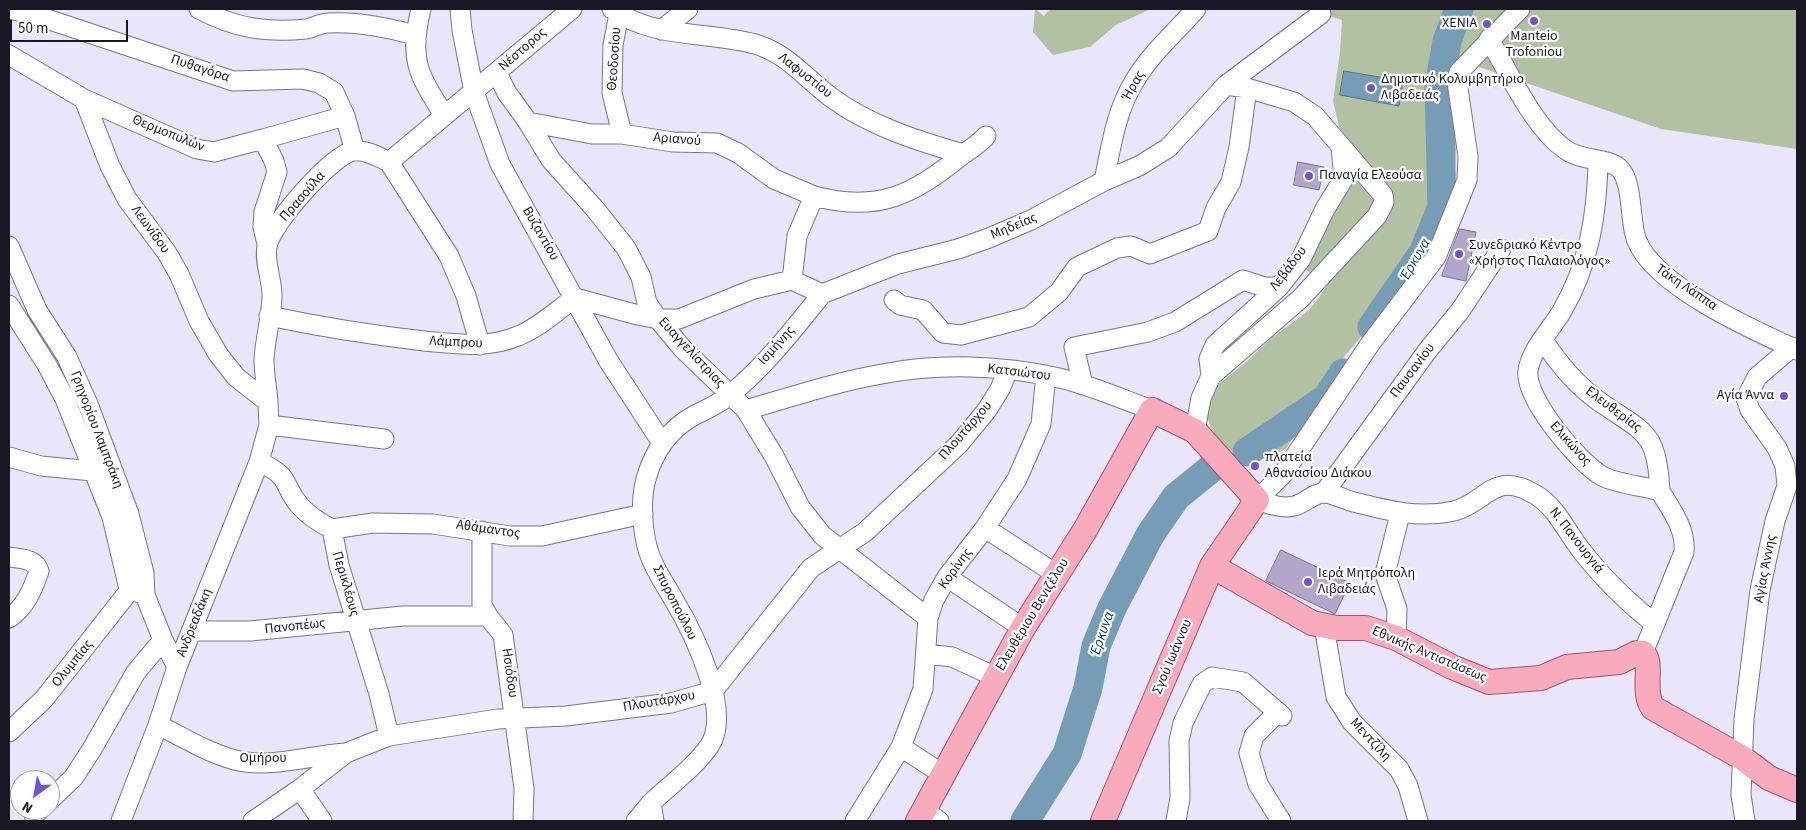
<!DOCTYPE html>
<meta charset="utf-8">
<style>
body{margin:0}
#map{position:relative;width:1806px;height:830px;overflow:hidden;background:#e9e6fb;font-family:"Source Sans 3",sans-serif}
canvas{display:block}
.frame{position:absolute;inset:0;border:10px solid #191723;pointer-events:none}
.north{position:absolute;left:10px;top:770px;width:50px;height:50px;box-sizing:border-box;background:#fff;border:1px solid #a3a2a7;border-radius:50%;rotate:212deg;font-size:14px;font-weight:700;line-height:20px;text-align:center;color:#191723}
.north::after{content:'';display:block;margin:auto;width:18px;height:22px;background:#7353cd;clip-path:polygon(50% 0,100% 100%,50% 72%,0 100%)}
.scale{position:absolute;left:10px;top:20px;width:118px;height:22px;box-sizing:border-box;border:2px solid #191723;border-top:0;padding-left:6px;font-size:15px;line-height:18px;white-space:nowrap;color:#191723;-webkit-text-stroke:4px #fff;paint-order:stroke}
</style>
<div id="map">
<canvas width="1806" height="830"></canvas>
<div class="frame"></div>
<div class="north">N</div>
<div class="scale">50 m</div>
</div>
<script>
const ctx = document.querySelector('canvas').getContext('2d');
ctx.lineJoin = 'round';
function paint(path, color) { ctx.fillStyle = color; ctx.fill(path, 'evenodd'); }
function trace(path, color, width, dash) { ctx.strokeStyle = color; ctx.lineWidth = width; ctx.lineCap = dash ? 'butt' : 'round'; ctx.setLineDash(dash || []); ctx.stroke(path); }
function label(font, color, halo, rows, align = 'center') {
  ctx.font = font + ' "Source Sans 3",sans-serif'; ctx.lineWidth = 4.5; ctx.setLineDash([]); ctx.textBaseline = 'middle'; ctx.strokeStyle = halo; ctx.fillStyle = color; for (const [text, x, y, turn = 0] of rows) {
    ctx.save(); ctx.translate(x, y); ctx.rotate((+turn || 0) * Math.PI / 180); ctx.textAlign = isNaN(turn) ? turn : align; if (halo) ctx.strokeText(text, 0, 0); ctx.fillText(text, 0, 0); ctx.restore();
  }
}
paint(new Path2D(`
 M1035 9 1044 16 1050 9H1151L1116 25 1090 47 1053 55 1033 32Z
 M1309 9H1797V149L1661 129 1456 59 1449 77 1456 149 1454 186 1431 249 1418 270 1338 364 1286 449 1268 457 1229 451 1211 429 1203 401C1217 384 1230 375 1246 362 1257 353 1266 341 1278 333 1303 315 1310 313 1327 285L1305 269 1345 189 1359 179 1341 135 1333 101 1340 52 1342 20Z`), '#b2c1a2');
const water = new Path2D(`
 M1344 71 1403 81 1399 106 1340 95Z`);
paint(water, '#779cb5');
trace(water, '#5b7489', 1);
trace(new Path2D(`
 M1372 327 1423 253 1442 207 1439 87 1447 41 1459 9
 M1247 452 1327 398 1343 373
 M1025 821 1067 754 1088 688 1096 646 1112 608 1150 535 1176 497 1213 467`), '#779cb5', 29);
const building = new Path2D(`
 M1298 162 1324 167 1319 190 1294 185Z
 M1460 229 1476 232 1466 281 1442 276Z
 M1281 550 1350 583 1335 614 1266 581Z`);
paint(building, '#b3a6cb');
trace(building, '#7b708f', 1);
const minor = new Path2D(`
 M9 9 32 14 233 81 303 79 319 83 334 92 345 116 355 151
 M199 9C235 28 265 33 306 29 313 28 320 23 328 23 357 21 386 27 415 35
 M421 9C409 58 417 73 444 115
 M460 9 462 30 474 92 500 164 608 360 662 443
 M612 9C654 39 707 31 755 44 787 53 806 79 832 98 870 126 918 141 963 154
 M1520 9 1459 72 1457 82 1468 156 1467 180 1436 257 1370 344 1283 474 1257 500C1269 504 1281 509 1294 506 1305 504 1314 492 1325 493 1333 494 1342 498 1350 501 1385 510 1418 519 1454 511 1488 502 1493 469 1536 495 1557 508 1566 531 1581 550 1604 580 1626 601 1655 624
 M619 14 613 45 612 93 622 134
 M661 30 688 9
 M1489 39C1510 74 1533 127 1566 150 1582 161 1608 158 1619 168 1634 182 1629 223 1637 241 1656 287 1753 330 1797 350
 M9 55 84 99 110 166 127 199 167 253 179 274 199 321 218 354 236 377 268 402 269 425 259 462 177 667 158 725 121 821
 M497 73 507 93 528 122 551 160 595 209 626 248 641 277 647 303 658 319 682 348 746 410 774 456 800 507 822 535 928 618
 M84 99 197 149 214 152 263 139 274 161 277 172 264 212 263 227 267 244
 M528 122 592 134H622L673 142 717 143 738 153 774 179 814 196
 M263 139 345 116
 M389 162 449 256 466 296 480 345
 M1598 162C1597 214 1589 265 1562 311 1551 330 1532 348 1528 370 1524 398 1578 462 1602 476 1616 484 1644 486 1660 491 1671 510 1686 528 1684 552L1643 653
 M1104 181C1111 147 1116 111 1134 82 1150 54 1175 33 1196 9
 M9 246 37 310 67 357 88 404 129 514 144 573 145 595 163 640 177 667
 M792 280 797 236 814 196C877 213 914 195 962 155 971 149 979 144 986 136
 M894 300 900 305 923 310 943 333 961 335 1029 317 1059 292 1077 267 1117 248 1131 246 1150 254 1208 231 1216 208 1231 182 1239 147 1247 88
 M9 305 47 365 65 399 112 517 129 589 145 595
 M269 316C321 327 372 335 424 341 457 344 487 349 518 336 539 328 557 310 575 298L638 315 658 319H679L754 289 792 280 822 294 898 264 958 249 989 238 1031 220 1104 181 1139 166 1168 148 1226 85 1321 14
 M1543 340C1558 363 1577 386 1600 402 1644 433 1657 430 1660 491
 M1211 376 1209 359 1215 345 1279 287 1301 259 1325 209 1344 178 1341 148
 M1083 385 1074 347 1148 332 1175 322 1243 280 1264 287H1279
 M268 402C267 388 264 374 264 360 265 338 272 316 272 295 272 279 264 262 267 246 272 223 331 156 353 151 365 149 379 157 389 162L572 9
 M746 410C791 397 836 382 882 374 939 363 1002 365 1059 378 1091 385 1121 399 1152 410
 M269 425 384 439
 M1195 431 1201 398 1211 376 1300 299 1377 216 1384 202 1383 195 1315 116 1294 102 1247 88 1226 85
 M9 457 41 466 103 472
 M259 462C293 477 281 484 300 506 309 516 320 523 332 529L339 565 379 694 389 736
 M1324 493 1428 350 1460 311 1501 249
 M985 528 1056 574
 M332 529 373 523 433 524 510 536H542L643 514
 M482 531V605L488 616 503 635 524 788 523 821
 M9 557C20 559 35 558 39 571 33 589 25 608 9 618
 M947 577 1023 628
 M1324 626 1336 697 1352 722 1399 769 1408 786 1418 821
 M191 631H250L403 616H488
 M1396 638 1397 609 1385 574 1400 514
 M927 654 952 657 996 677
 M1278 712 1254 736 1249 753 1258 784 1281 821
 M158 725C183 737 208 753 235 760 270 769 311 755 346 753
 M9 732 44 699 137 581
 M901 747 944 775
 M300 789 322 821
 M50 800 74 777 92 749 136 672 163 640
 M924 810 939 821
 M34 815 39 810
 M253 821 300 789 346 753 389 736 498 719 566 716 671 703 713 691 811 568 865 532 959 444 987 410 1000 389 1008 370
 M636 821 651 803
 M654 821 651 803C670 785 695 767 710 745 732 710 693 632 674 600 665 584 655 571 649 553 642 531 640 501 646 479 654 450 669 429 695 415 707 409 721 403 731 394 765 366 794 329 822 294
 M855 821 901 747 923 689 928 618 934 600 947 577 985 528 1017 479 1041 424 1046 375
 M1176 821 1180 798 1179 741 1183 723 1202 684 1212 677 1243 682 1282 716
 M1745 821 1741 795 1744 719 1760 590 1775 521 1787 486 1785 466 1777 448 1750 410 1746 398 1757 377 1792 347`);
const major = new Path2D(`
 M1212 566 1312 623 1336 628H1366L1396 638 1452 667 1489 682 1541 678 1567 667 1619 662 1637 653H1643C1654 664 1641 692 1653 708L1741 757 1769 778 1797 790
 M918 821 1023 628 1085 530 1152 410 1195 431 1257 500 1212 566 1103 821`);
trace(minor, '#797292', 21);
trace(major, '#a55369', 26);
trace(minor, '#fff', 19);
trace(major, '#f7abbc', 24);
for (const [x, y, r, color] of [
 [1534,21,5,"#7353cd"],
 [1487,24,5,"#7353cd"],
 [1371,88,5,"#7353cd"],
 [1309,176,5,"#7353cd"],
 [1459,254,5,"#7353cd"],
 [1784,396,5,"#7353cd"],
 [1255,466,5,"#7353cd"],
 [1308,582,5,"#7353cd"]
]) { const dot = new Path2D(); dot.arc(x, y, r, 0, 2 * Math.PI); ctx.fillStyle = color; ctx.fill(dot); trace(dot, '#fff', 2); }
label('14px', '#191723', '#fff', [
 ["XENIA",1477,24,"right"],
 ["Manteio",1534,37,"center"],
 ["Trofoniou",1534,53,"center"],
 ["Δημοτικό Κολυμβητήριο",1381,80],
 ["Λιβαδειάς",1381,96],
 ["Παναγία Ελεούσα",1319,176],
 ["Συνεδριακό Κέντρο",1469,246],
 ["«Χρήστος Παλαιολόγος»",1469,262],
 ["Αγία Άννα",1774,396,"right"],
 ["πλατεία",1265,458],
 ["Αθανασίου Διάκου",1265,474],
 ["Ιερά Μητρόπολη",1318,574],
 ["Λιβαδειάς",1318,590]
], 'left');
label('14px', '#191723', '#fff', [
 ["Νέστορος",523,50,-41],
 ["Θεοδοσίου",615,59,-86],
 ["Πυθαγόρα",200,69,18],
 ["Λαφυστίου",805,76,38],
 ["Ήρας",1134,86,-60],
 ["Θερμοπυλών",168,134,22],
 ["Αριανού",677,140,5],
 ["Πρασούλα",303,197,-49],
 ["Μηδείας",1014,227,-23],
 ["Λεωνίδου",150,230,54],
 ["Βυζαντίου",540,234,60],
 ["Λεβάδου",1289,269,-53],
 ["Τάκη Λάππα",1686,288,34],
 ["Λάμπρου",456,343,3],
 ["Ισμήνης",777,346,-48],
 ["Ευαγγελίστριας",691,353,47],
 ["Παυσανίου",1413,371,-53],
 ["Κατσιώτου",1019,373,7],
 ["Ελευθερίας",1613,410,37],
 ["Γρηγορίου Λαμπράκη",96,430,69],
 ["Πλουτάρχου",966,431,-49],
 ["Ελικώνος",1570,444,48],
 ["Αθάμαντος",488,530,8],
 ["Ν. Πανουργιά",1576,541,52],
 ["Κορίνης",956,569,-54],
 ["Αγίας Άννης",1766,569,-79],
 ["Περικλέους",345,584,74],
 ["Σπυροπούλου",674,603,63],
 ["Ελευθέριου Βενιζέλου",1033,615,-59],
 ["Ανδρεαδάκη",195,623,-68],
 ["Πανοπέως",295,627,-6],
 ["Εθνικής Αντιστάσεως",1429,655,23],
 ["Σγού Ιωάννου",1173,657,-67],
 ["Ολυμπίας",73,664,-51],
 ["Ησιόδου",509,673,82],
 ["Πλουτάρχου",659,702,-10],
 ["Μεντζίλη",1370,740,47],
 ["Ομήρου",263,759]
]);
label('italic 15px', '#093b55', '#fff', [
 ["Έρκυνα",1416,260,-60],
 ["Έρκυνα",1103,634,-71]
]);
</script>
